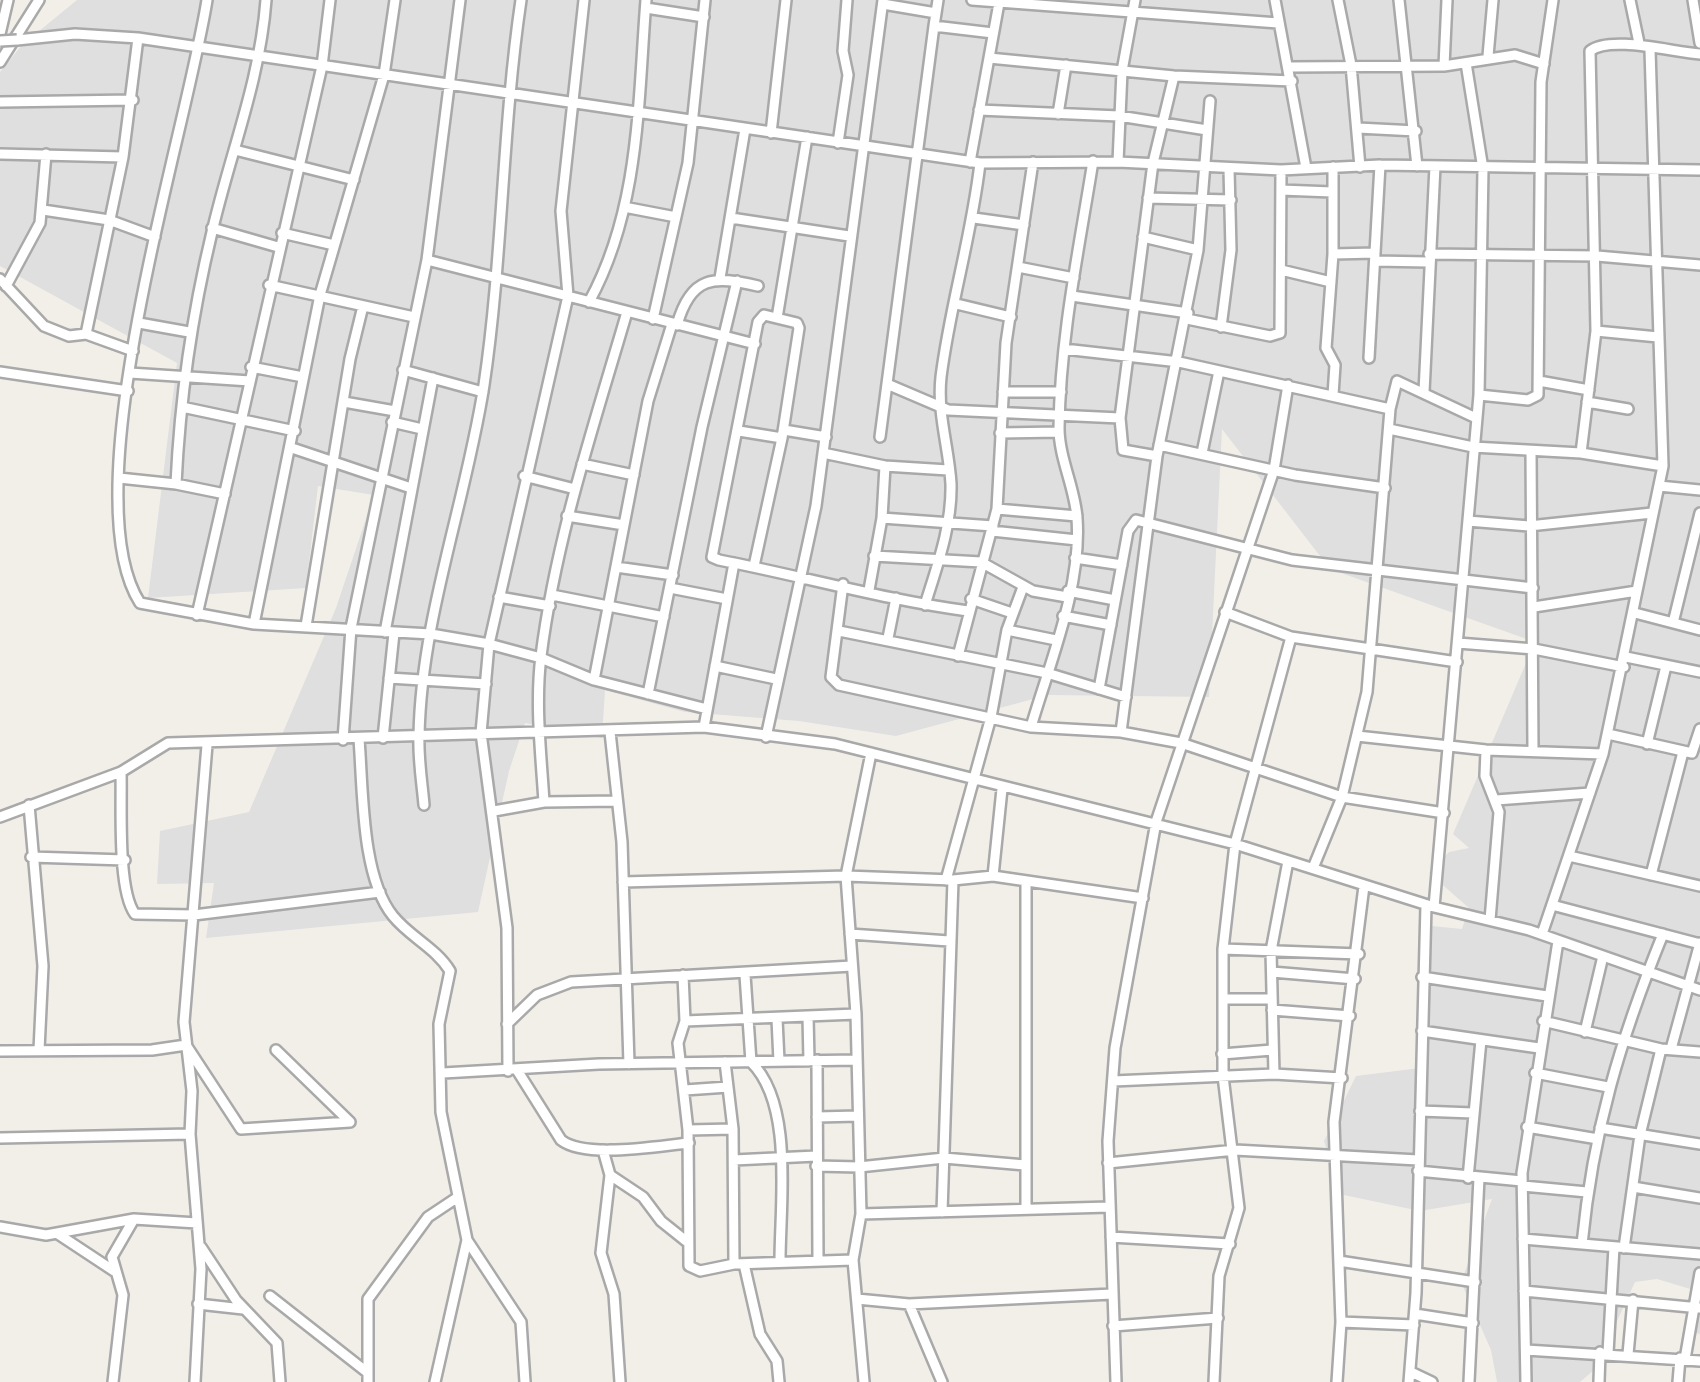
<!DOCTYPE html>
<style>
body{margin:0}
canvas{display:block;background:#f2efe9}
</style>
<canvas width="1700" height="1382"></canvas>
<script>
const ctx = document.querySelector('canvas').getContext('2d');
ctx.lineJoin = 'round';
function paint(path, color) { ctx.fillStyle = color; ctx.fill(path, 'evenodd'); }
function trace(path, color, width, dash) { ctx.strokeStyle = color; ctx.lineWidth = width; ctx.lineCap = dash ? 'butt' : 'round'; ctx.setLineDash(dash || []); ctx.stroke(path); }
paint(new Path2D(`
 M77 0H1700V1334L1690 1331 1697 1291 1657 1279 1635 1282 1595 1369 1580 1382H1497L1491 1350 1461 1282 1492 1199 1420 1211 1339 1194 1324 1141 1356 1076 1420 1068 1430 1016 1422 925 1462 929 1469 908 1429 873 1449 852 1469 848 1453 834 1535 642 1330 569 1222 429 1209 697 1048 695 896 736 799 721 685 712 605 690 602 738 525 723 509 771 478 912 206 938 214 883 157 884 160 831 249 812 336 608 374 495 318 486 306 588 148 598 177 363 0 266V72L22 45Z`), '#e0dfdf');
const minor = new Path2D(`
 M207 0C186 134 70 494 140 603L254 624 431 634 489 644 541 658 594 680 707 709
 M938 0 934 26 993 33
 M972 0 1278 23
 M1275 0 1306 168
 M1338 0 1351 65 1360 167
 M1399 0 1417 166
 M1630 0 1639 43
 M1693 0 1700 43
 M883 4 936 13
 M646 8 704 17
 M0 34 8 0
 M17 40 75 34 138 38 980 163 1118 162 1281 170 1380 165 1700 170
 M1488 56 1493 0
 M989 58 1174 76 1292 81
 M0 62 39 0
 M1444 66 1447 0
 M1289 67 1444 66 1515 55 1544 64
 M0 102 133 100
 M979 110 1119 116 1207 130
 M1058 114 1066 65
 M1358 128 1416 131
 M771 133 786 0
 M838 143 848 75 843 51 847 0
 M235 150 354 180
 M0 154 123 157
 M970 162 999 3
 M1118 162 1122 71 1135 0
 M1333 167V254L1326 348 1335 365 1333 395
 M1281 190 1332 192
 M1148 198 1231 200
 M624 207 676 217
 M43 210 109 220 155 237
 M731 218 849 236
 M974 218 1024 225
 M212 228 278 247
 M282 233 334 245
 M1143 237 1198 250
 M1333 254 1375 253
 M1429 254 1597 256 1700 265
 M427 260 755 344
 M1375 261 1428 262
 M1018 267 1074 278
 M1281 270 1331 282
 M720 278 745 129
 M0 279 44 326 69 336 86 334 133 351
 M269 285 414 317
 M6 286 40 223 46 154
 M1072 296 1188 313
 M589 302C640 209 638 102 646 0
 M957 304 1011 317
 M777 318 807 137
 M653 319 688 163 705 0
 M1187 319 1270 336 1280 333 1281 170
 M139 323 189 332
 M677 325C691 275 714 276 758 286
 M1221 327 1231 250 1229 169
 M1596 331 1658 337
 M86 334 123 157 138 38
 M1064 349 1179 362 1390 409
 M1369 358 1380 165
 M251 367 303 377
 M403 370 483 392
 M0 372 128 391
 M130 373 250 381
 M1539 381 1589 390
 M887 384 948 410 1120 418
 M1003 392H1061
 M1424 392 1435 166
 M1479 395 1528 400 1538 395 1541 82 1553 0
 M344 402 395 411
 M1587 402 1628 409
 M182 407 295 431
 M392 422 422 429
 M1389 429 1473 447 1581 453 1663 466
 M784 430 826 437
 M739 431 782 438
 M1000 433 1059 432
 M880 437 934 26
 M1159 445 1295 475 1385 488
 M292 448 411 488
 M1531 451 1533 751
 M823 453 885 466 882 518 869 590
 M1202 453 1219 371
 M1581 453 1596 331 1590 51C1610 35 1672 52 1700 54
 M1157 456 1123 450 1120 418 1153 163 1174 76
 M582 464 634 475
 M885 466 948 470
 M524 476 575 489
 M119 478 176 484
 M1659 486 1700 490
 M225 494 176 484C180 398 192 315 212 232 230 154 260 81 266 0
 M997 509 1077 516
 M567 516 624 525
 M882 518 993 526
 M1468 521 1529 526 1652 513
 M992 531 1077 540
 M874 556 981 562 1033 591 1067 597
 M1075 558 1122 565
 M754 566 782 438 799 328 797 323 764 315 758 322 712 557 719 560C802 576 885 600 968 611
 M616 567 673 575
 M843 584 831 677 839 685 1031 727 1121 732 1181 743 1342 797 1444 813
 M670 588 727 599
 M1068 591 1115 600
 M552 595 664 617
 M499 597 550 606
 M971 599 1012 613
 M925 605C937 566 952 526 951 484 949 448 937 414 941 377 950 305 972 235 980 163
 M1534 607 1637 591
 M1225 612 1291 637 1457 662
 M1635 613 1700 630
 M197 615 322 66 330 0
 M1063 616 1111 625
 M1673 623 1700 513
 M254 624 320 295 384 75 395 0
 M306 626 350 359 363 306
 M1007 630 1056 640
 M839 631 1047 673 1126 697
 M385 632 433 378
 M888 638 896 598
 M1458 643 1534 649 1624 667
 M958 656 997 509 1006 343 1033 162
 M1626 657 1700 672
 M715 666 776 679
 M389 678 486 684
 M594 680 648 401 672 324
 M1099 689 1128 531 1136 520 1292 560 1533 588
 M648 694 702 427 737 281
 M704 727 734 563
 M1031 727C1050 662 1082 586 1077 518 1075 488 1059 458 1059 428 1060 338 1079 249 1093 161
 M610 732 622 842 629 1064
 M1121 732 1157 456 1198 250 1210 101
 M1608 734 1692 753 1700 729
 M1357 736 1486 750 1603 754
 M766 737 816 506 883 0
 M383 738 394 633
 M359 739C363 788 361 877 393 916 410 937 436 948 450 971L439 1024 441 1112 467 1240 435 1382
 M343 740 351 628 427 260 460 0
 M1647 744 1666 666
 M1486 750 1485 776 1499 812 1490 920
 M121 772C122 805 117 890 135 914L194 915 380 892
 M1002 789 993 876 1143 898
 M1496 800 1590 793
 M617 801 544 802C541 754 535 704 541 656 556 538 594 425 627 312
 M29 805 43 966 39 1050
 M424 805C422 782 418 759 419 736 421 618 466 502 484 385 503 257 502 128 521 0
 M494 811 544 802
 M0 817 121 772 168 743 704 727 835 744 1235 844 1434 907 1529 930 1700 990
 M1569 856 1700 886
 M31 857 125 860
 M1313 868 1342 797 1367 692 1390 409 1397 381 1476 418
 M1651 875 1683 752
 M946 880 991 717 1007 630 1023 587
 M1026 881V1209
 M623 882 846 876 953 880 993 876
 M1552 905 1700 944
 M1434 907 1479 395 1483 169 1466 63
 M850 934 949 941
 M1542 934 1603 754 1663 466 1650 50
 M1223 949 1359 954
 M1272 972 1355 979
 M683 975 685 1021 678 1043 688 1130 689 1266 700 1271 734 1264 853 1260
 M745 975 751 1062C794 1104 780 1203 780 1261
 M1422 977 1547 996
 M1223 999H1272
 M1272 1010 1350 1016
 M808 1016 809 1061
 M777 1019 779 1061
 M685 1021 856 1014
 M1543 1021 1661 1049 1700 1052
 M507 1024 537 995 571 982 852 966
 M1422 1031 1539 1048
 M1585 1032 1603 956
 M1671 1049 1700 943
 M276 1050 350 1122
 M0 1051 152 1050 186 1045 241 1129 350 1122
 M1222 1054 1272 1050
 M817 1060 818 1261
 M725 1062 733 1129 734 1264
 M517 1070 561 1140C585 1159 657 1146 689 1143
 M508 1071 507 928 481 733 489 644 568 296 561 211 584 0
 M443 1073 599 1064 857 1060
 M1535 1073 1608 1087
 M1274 1074 1271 951 1288 861
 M1113 1081 1274 1074 1342 1078
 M685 1090 728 1087
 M1420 1111 1473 1113
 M817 1117 858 1116
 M1527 1127 1598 1139
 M1600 1128 1700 1144
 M688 1130 733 1129
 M0 1138 190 1134
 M603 1150 610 1175 643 1197 661 1221 686 1241
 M734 1160 816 1156
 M1108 1163 1235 1150 1418 1160
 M816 1166 859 1167 944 1158 1025 1165
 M1418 1171 1522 1181
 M610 1175 601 1253 614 1294 620 1382
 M1468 1178 1481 1040
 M1523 1186 1587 1192
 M1633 1187 1700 1198
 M942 1212 953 880
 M861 1214 1109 1207
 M0 1227 46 1235 134 1219 197 1223
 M58 1234 114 1271
 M1111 1237 1230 1244
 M1523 1239 1700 1254
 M467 1240 521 1322 525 1382
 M1582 1244C1593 1131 1620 1040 1663 934
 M201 1247 236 1300 277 1343 280 1382
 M1624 1248 1640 1135 1661 1049
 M1339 1261 1475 1282
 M744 1264 760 1334 777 1361 779 1382
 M1524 1291 1700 1308
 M270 1296 368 1373
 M857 1299 909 1304 1112 1294
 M198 1304 243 1309
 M909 1304 942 1382
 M1415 1314 1473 1323
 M1341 1322 1414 1325
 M1113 1326 1218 1318
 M1526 1350 1700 1361
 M1608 1353 1614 1247
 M1628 1354 1633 1300
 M1685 1359 1700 1273
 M1411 1372 1432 1382
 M113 1382 123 1295 112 1257 134 1219
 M195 1382 201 1269 190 1134 192 1091 184 1022 207 745
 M368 1382V1299L428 1217 455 1199
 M864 1382 853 1260 861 1214 856 1014 846 876 871 753
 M1116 1382 1108 1141 1115 1048 1156 822 1274 470 1288 385
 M1214 1382 1219 1276 1239 1208 1223 1076V949L1235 844 1291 637
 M1337 1382 1341 1322 1334 1122 1364 886
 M1409 1382 1416 1293 1426 905
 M1469 1382 1479 1178
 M1526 1382 1522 1173 1558 941
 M1599 1382 1600 1352
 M1678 1382 1680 1358`);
trace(minor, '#a9a9a9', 14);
trace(minor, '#fff', 9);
const minorBridge = new Path2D(`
 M0 41 17 40`);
trace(minorBridge, '#a9a9a9', 14, []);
trace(minorBridge, '#fff', 9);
</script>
